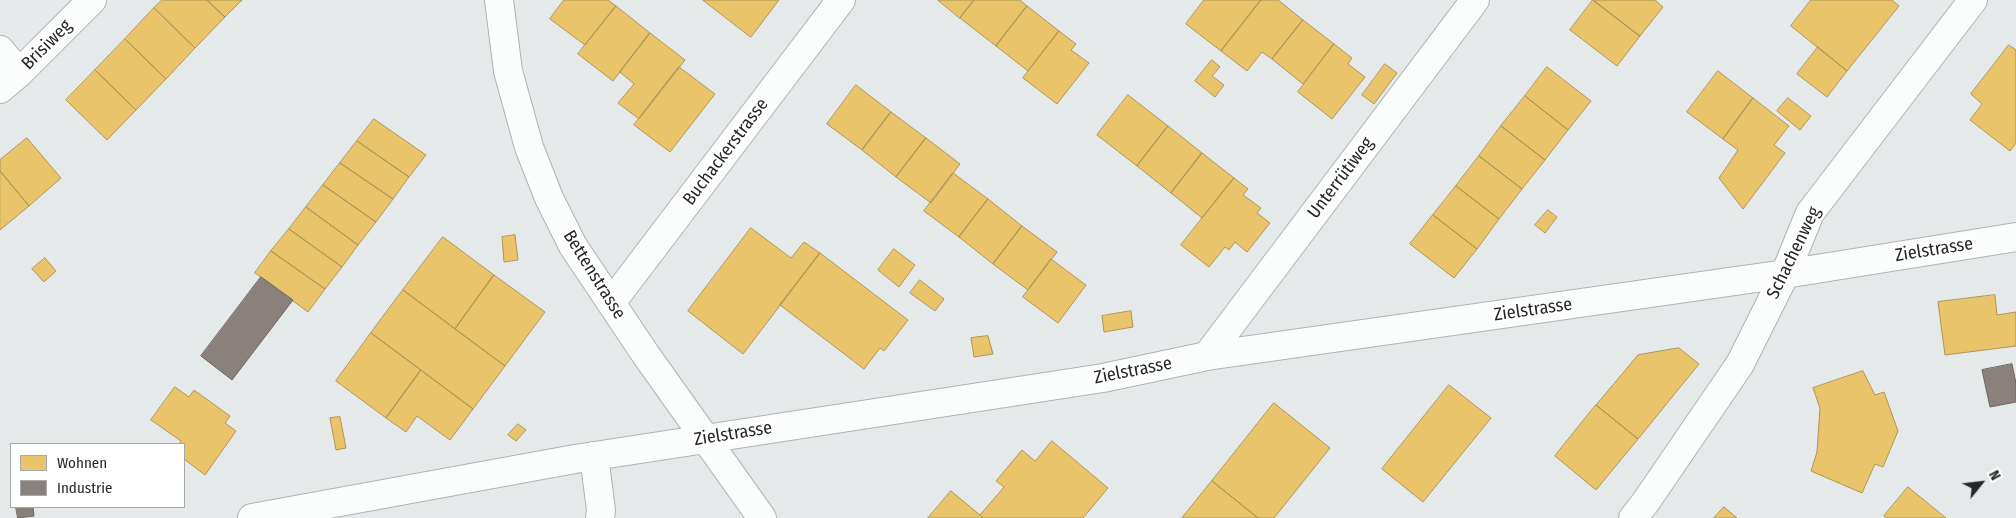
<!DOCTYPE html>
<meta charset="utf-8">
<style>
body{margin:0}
#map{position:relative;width:2016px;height:518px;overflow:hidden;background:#e6e9ea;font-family:"Fira Sans Condensed",sans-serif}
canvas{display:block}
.legend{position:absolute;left:10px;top:443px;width:175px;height:65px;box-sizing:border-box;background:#fff;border:1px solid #a7a8a9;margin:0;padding:6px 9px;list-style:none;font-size:15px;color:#242627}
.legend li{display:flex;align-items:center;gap:10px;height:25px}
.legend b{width:25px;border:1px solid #a7a8a9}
.north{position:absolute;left:1956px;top:458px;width:50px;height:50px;-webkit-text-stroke:4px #fff;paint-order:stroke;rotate:61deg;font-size:14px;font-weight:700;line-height:20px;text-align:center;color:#242627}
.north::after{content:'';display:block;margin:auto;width:18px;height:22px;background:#242627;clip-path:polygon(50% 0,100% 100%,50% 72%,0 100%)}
</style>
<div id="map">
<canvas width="2016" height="518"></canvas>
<ul class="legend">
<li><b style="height:14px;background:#e9c46a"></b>Wohnen</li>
<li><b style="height:14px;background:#8a817c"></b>Industrie</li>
</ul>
<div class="north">N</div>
</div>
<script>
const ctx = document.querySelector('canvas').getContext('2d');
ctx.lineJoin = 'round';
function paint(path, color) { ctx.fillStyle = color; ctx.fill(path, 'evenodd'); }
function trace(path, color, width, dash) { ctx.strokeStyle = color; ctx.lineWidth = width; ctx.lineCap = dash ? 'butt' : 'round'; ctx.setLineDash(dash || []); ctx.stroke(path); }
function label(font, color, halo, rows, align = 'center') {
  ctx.font = font + ' "Fira Sans Condensed",sans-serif'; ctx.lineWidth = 5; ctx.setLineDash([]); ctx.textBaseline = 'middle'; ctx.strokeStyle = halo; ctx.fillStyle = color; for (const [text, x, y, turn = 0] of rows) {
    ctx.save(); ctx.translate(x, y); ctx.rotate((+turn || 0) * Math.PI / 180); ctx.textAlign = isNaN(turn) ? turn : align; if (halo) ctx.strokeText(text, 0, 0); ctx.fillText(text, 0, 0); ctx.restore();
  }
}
const homes = new Path2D(`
 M162 0H207L225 17 195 48 154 8Z
 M207 0H242L225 17Z
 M564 0H608L616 6 585 45 550 19Z
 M703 0H779L751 37Z
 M938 0H974L960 18Z
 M974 0H1020L1027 6 996 46 960 18Z
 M1204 0H1261L1221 51 1186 24Z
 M1261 0H1278L1303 20 1272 59 1262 52 1247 71 1221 51Z
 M1593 0 1640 36 1617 66 1570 30Z
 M1593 0H1655L1663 7 1640 36Z
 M1811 0H1892L1899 6 1847 71 1791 26Z
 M616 6 650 33 613 81 578 54Z
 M1027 6 1059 31 1028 71 996 46Z
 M154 8 195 48 166 79 125 39Z
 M1303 20 1334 44 1303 84 1272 59Z
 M1059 31 1076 44 1071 50 1089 63 1057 104 1023 78Z
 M650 33 685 60 639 119 618 103 634 84 620 72Z
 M125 39 166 79 136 110 95 70Z
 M1334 44 1352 58 1348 64 1365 77 1332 119 1298 92Z
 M2009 45 2016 50V143L2010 151 1970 120 1982 104 1971 94Z
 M1818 47 1847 71 1827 97 1797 74Z
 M1212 60 1220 67 1212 76 1224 85 1215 97 1195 81Z
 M1385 64 1397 73 1374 104 1362 95Z
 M679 67 715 94 670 152 634 125Z
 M1547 67 1591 101 1568 130 1525 96Z
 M95 70 136 110 107 140 66 100Z
 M1718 71 1753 98 1723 139 1687 112Z
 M856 85 891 112 862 150 827 124Z
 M1128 95 1168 126 1137 166 1097 135Z
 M1525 96 1568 130 1545 160 1501 126Z
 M1753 98 1789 126 1774 145 1785 153 1743 209 1719 178 1738 150 1723 139Z
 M1788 98 1811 116 1800 130 1777 111Z
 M891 112 926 138 896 177 862 150Z
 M374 119 426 155 409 177 357 141Z
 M1168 126 1202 153 1171 193 1137 166Z
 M1501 126 1545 160 1522 189 1479 156Z
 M27 138 61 178 29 206 0 171V160Z
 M926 138 960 164 931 203 896 177Z
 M357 141 409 177 393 199 340 163Z
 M1202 153 1234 178 1202 218 1171 193Z
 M1479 156 1522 189 1499 219 1456 186Z
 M340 163 393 199 376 222 323 185Z
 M0 171 29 206 0 230Z
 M953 173 988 199 959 237 924 211Z
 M1234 178 1248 189 1243 195 1261 208 1257 213 1270 223 1247 252 1235 242 1229 250 1225 247 1209 267 1181 245Z
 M323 185 376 222 358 245 306 207Z
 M1456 186 1499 219 1477 249 1433 215Z
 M988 199 1022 226 993 264 959 237Z
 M306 207 358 245 342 267 289 229Z
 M1548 210 1557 217 1545 233 1535 225Z
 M1433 215 1477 249 1454 278 1410 244Z
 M1022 226 1057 252 1028 290 993 264Z
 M751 228 791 258 804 242 820 253 743 354 688 311Z
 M289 229 342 267 325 289 271 251Z
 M515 235 518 260 504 262 502 237Z
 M443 237 494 275 455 329 403 290Z
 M894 249 915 265 899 287 878 270Z
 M271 251 325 289 308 312 255 273Z
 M820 253 908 320 884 351 880 348 864 369 780 305Z
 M45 258 56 271 44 282 32 269Z
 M1051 259 1086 285 1058 323 1023 297Z
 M494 275 545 312 505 366 455 329Z
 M920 280 944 299 935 311 910 293Z
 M403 290 505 366 473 409 371 333Z
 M1995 295 1997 315 2016 312V346L1945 355 1938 302Z
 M1131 311 1133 327 1104 332 1102 316Z
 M371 333 421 370 386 418 336 381Z
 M988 336 993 354 974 357 971 338Z
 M1679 348 1699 364 1638 439 1596 405 1638 355Z
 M421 370 473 409 450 440 417 416 406 432 386 418Z
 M1863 371 1875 395 1884 392 1898 431 1883 467 1875 464 1862 493 1811 471 1817 452 1820 408 1813 388Z
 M1449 385 1491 418 1423 502 1382 469Z
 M175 387 189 397 194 390 230 416 225 423 236 431 205 475 184 459V444H179L181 441 151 420Z
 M1274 403 1330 448 1274 518H1258L1212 481Z
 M1596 405 1638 439 1596 490 1555 456Z
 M340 417 346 448 336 450 330 418Z
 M518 424 526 430 516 441 508 435Z
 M1052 441 1108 488 1083 518H983L980 515 1004 487 996 481 1022 450 1035 461Z
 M1212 481 1258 518H1182Z
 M1908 487 1946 518H1887L1884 516Z
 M951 491 980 515 983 518H928Z
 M1724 507 1737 518H1714Z`);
paint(homes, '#e9c46a');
trace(homes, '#ae9556', 1);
const industry = new Path2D(`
 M261 277 293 300 232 380 201 356Z
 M2012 364 2016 383V402L1990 407 1982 370Z
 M16 507H33L34 516 18 518Z`);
paint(industry, '#8a817c');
trace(industry, '#6b6662', 1);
const street = new Path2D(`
 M499 0 508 71 529 147 549 198 573 246 646 355 762 518
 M0 50 19 73
 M0 89 19 73 92 0
 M611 303 841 0
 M1207 356 1475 0
 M594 456 601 510 600 518
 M252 518 575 459 1103 378 1207 356 1785 274 2016 237
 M1633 518 1645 503 1740 364 1785 274 1810 213 1973 0`);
trace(street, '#b0b3b3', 30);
trace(street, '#fbfcfc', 28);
label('18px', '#242627', '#fff', [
 ["Brisiweg",47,45,-45],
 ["Buchackerstrasse",726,152,-53],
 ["Unterrütiweg",1341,178,-53],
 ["Zielstrasse",1934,250,-9],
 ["Schachenweg",1794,253,-64],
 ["Bettenstrasse",594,275,58],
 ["Zielstrasse",1533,310,-8],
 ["Zielstrasse",1133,371,-11],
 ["Zielstrasse",733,434,-9]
]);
</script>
